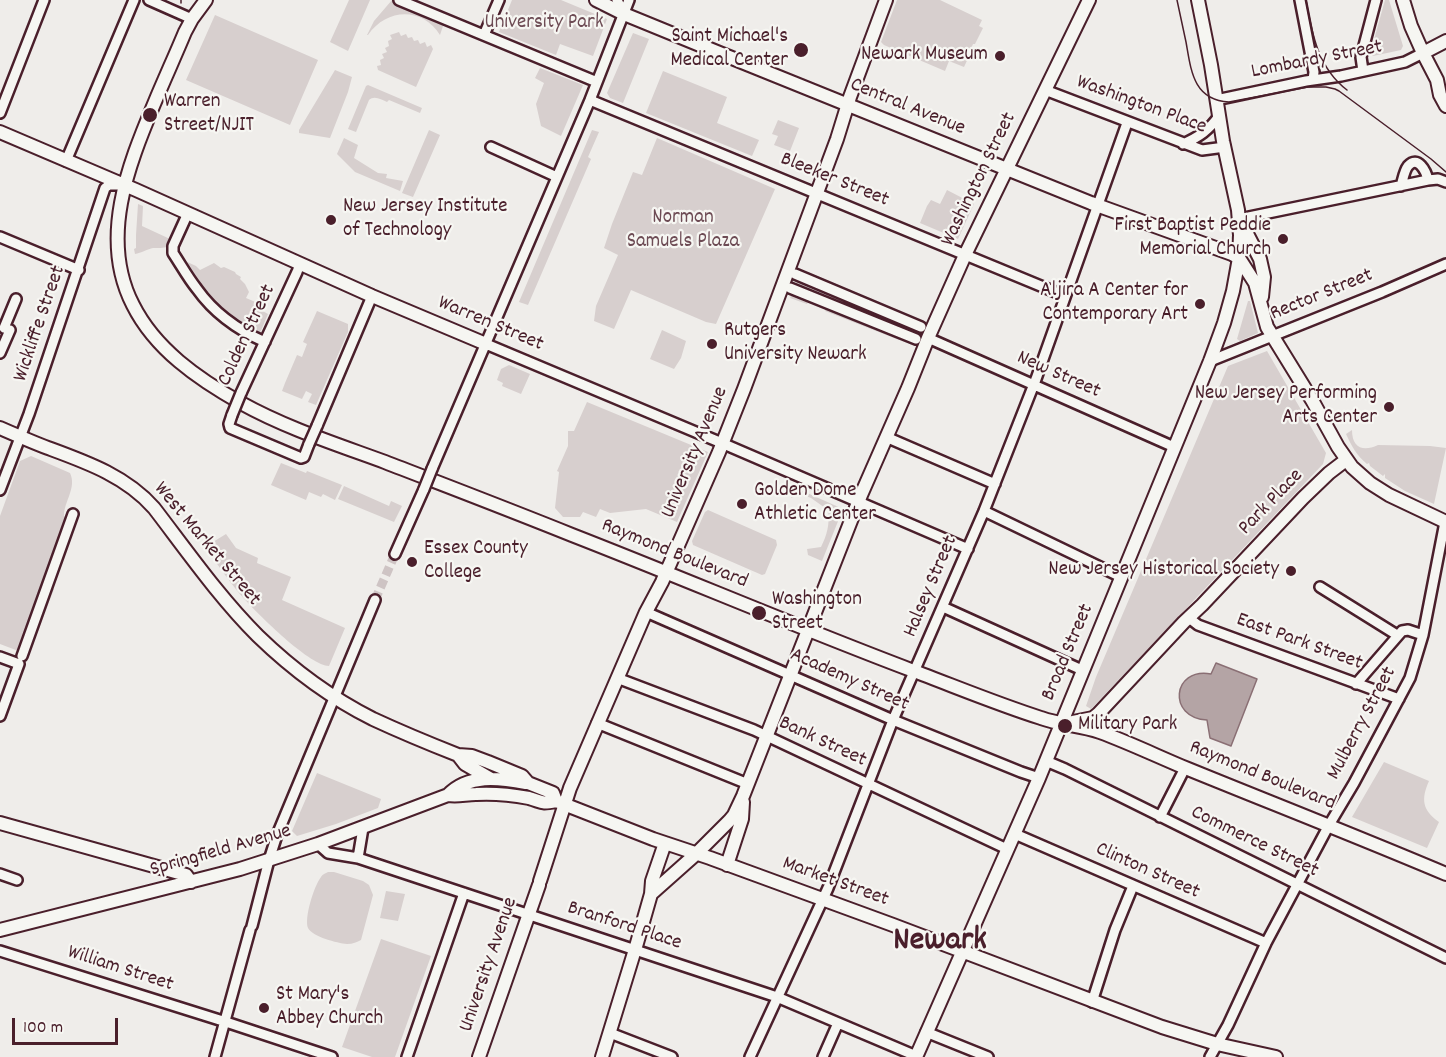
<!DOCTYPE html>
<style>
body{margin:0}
#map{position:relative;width:1446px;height:1057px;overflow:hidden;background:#efedea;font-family:Dekko,sans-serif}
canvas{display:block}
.scale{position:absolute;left:12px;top:1018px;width:106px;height:27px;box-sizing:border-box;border:3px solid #4a1f2b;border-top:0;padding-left:8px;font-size:18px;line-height:21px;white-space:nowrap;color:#4a1f2b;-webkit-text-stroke:4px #f6f6f2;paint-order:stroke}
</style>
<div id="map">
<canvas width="1446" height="1057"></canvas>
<div class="scale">100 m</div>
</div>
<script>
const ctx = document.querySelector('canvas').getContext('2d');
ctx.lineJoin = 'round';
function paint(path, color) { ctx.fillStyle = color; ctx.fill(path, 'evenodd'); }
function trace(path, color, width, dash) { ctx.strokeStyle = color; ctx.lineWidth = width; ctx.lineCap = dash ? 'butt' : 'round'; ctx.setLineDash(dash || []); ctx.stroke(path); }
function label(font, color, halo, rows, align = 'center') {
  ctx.font = font + ' Dekko,sans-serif'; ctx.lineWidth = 4.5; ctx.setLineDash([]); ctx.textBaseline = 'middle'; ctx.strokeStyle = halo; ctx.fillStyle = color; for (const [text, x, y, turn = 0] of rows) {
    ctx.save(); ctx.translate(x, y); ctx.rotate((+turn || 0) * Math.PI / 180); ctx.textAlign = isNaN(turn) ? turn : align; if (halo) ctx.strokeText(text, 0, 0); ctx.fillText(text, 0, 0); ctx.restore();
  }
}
paint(new Path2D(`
 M349 0H370L348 51 330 42Z
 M392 0 444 23 440 35C422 7 387 8 368 35H367L374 21Z
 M512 0H561L607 19 593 56 560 44 556 55 499 32Z
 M897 0H940L982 20 979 26 983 28 975 44H973L970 51 971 52 964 67 949 61 945 71 884 45 881 42Z
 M1385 0H1389L1403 46 1401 50 1373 56 1370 54Z
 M215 15 318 60 290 125 186 80Z
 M399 32 401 36 406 34 408 38 412 37 414 41 418 40 420 44 425 42 427 47 431 45 433 49 416 87 378 70 377 66 381 65 380 60 384 58 382 54 387 52 385 48 389 46 388 41 392 39 390 35Z
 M633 33 649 39 623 103 610 98 607 93Z
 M540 68 583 85 561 136 541 126 536 104 544 83 535 78Z
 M335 70 352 77 348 92 330 138 299 133V130Z
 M663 71 727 97 717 123 759 140 752 156 646 113Z
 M368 85 422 108 420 113 389 100 387 102C381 99 374 95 369 100L356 132 348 129 366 86Z
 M778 120 799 128 790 151 774 145 778 136 772 134Z
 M429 130 440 135 413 197 402 193Z
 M592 130 599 132 588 157 591 159 528 305 519 302Z
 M344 138 358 145 354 158 378 173 387 174 386 178 403 181 400 191 355 172 337 154Z
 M657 138 775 189 716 324 706 322 631 290 614 329 594 321 596 306 618 255 604 248 612 224 633 172 642 175Z
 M947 190 974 204 958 239 920 223 927 206 931 200 940 204Z
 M138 204 143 206 142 226 170 239 168 247C163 248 158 248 153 248 148 249 141 253 135 254L134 249 136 248V235Z
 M185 261 196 266 200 270 214 263 221 268 224 267 235 272 236 274 241 277 240 279 245 284 249 292 246 298 260 304 259 309 268 314 260 333C239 321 220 308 204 289 197 280 192 270 185 261Z
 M808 272 922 321 913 340 904 337 899 340 825 311 826 308 808 302 807 304 790 298 800 273Z
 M1248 301H1250L1258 333 1240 341 1237 339Z
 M317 311 348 324V332L316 405 308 402 312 394 306 391 302 399 282 391 285 383 297 355 302 357 307 344 303 342Z
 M662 330 686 341 681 358 674 369 650 359Z
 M1267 351 1326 453 1323 464 1091 709 1086 706 1096 677 1228 366Z
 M509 365 530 374 521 394 502 386 503 383 497 380 501 369Z
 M587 402 708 452 677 522 646 509 610 513 600 509 596 517 583 512 580 517H563L555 508 559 472 557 471 568 446V431H574Z
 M1352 430C1352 448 1363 452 1378 445L1430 446 1446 448 1434 504 1405 491 1385 478V474L1383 476 1370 466 1369 463 1367 464C1357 456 1351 445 1346 434Z
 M31 456 70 473C77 488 64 501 64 516L66 518 75 521 51 588 54 589 29 655 0 644V516L20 461Z
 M281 463 306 473 307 471 342 485 335 500 323 494 321 497 309 492 306 500 271 485Z
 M344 486 389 506 391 501 402 506 394 522 338 499Z
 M796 488 843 509 822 561 808 555 807 549 821 547C827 535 830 524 828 510L811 498 801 494 791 498Z
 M708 510 776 540 777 545 765 574 762 575 693 545 692 541 705 512Z
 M226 534 236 548 258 558 257 563 291 577 282 600 345 628 329 666C311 666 263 619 249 604 232 587 218 564 203 545L211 540 213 542Z
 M1384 762 1429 781C1421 799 1422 810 1439 822L1427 848 1352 817Z
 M317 773 381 799 378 808 336 824 297 836 292 831Z
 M328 872H334L363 881 369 885 373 895 361 940C357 942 353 944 347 944 337 943 313 937 308 928 304 918 314 886 321 877 323 874 324 874 328 872Z
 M386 891 405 894 398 921 380 918Z
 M381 939 431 956 395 1057H372L342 1047Z`), '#d7cfce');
const water = new Path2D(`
 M1216 663 1257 679 1231 746 1210 738 1207 720C1167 718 1172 667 1211 674Z`);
paint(water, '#b4a4a5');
trace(water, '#8a6f74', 1.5);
trace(new Path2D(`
 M375 600 395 554`), '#cec4c4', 9, [9, 4.5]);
const minor = new Path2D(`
 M149 0 192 19
 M399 0 597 82
 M617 0 624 14
 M1300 0 1314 72 1313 80
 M484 35 499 0
 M1363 71 1361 57 1376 0
 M1045 90 1202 150 1225 147
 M590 100 1065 296
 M1216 100 1306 81 1341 76 1405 62 1423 53
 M0 113 44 0
 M1183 144C1199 137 1209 130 1219 116
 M491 147 557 177
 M66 161 134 0
 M1428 180 1438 179 1446 182
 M188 213 173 246V253C181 265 188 278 197 289 214 313 238 330 265 342
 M1239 219 1428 180C1426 171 1418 155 1408 166 1404 171 1403 180 1401 186
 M0 237 79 270
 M795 274 921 327
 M790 288 916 339
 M4 328 16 299
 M928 338 1174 447
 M486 344 717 441 968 549
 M0 353 10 330
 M1210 361 1382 292 1446 264
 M241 393 297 272 300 264
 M232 415 229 424 230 428 301 458 304 457 309 444
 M317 426 372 296
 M886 437 995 484
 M432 469 590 100 629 0
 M0 490 29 414 105 188 109 185H122
 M984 511 1121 577
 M395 554 424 489
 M1320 587 1397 635
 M943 607 1082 670
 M646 612 893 720 1021 772 1039 778
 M1189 618 1198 625 1399 699
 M22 656 73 514
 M0 657 19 664 0 716
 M617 678 754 730 1007 849
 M1356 684 1402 631 1408 630 1423 635
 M597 723 748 784
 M1046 761 1065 769 1446 958
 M1160 817 1185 768
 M1015 834 1266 943
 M318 844 328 853 358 858 777 997 916 1056
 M358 858 363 828
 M0 874 17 880
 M252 926 269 860 277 835 375 600
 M0 951 226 1022 332 1057
 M1092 1002 1115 930 1133 886
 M926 1032 988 1057
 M610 1033 672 1057
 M215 1057 250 930
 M407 1057 464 893
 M750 1057 828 888 893 720 984 511 1036 379 1127 123
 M823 1057 838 1023
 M1210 1057 1228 1025 1266 943 1329 825 1354 783 1410 678 1423 635 1445 522`);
const major = new Path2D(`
 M206 0 192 19 185 32C175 56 164 80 154 104 128 166 99 239 133 305 155 349 198 379 241 403 286 428 336 444 385 462 447 486 510 510 572 535 685 579 797 627 911 670 954 686 997 704 1041 718 1060 725 1081 725 1100 732 1130 743 1159 757 1188 769 1274 804 1361 838 1446 874
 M596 0 624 14 717 52 1091 203 1232 254 1239 258 1255 283 1267 327 1312 400 1338 447 1352 467 1370 483 1389 495 1446 522
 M1403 0 1411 26 1423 53 1437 80 1440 95 1446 106
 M1423 53 1446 41
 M0 132 136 190 372 296 486 344
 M1242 224 1260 259 1264 277 1262 297
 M0 428C16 435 32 442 48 448 86 462 126 476 154 508 187 551 219 597 258 636 292 669 331 698 373 719 401 732 430 744 458 755L472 756 488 762 522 776 528 783 553 793 556 801 653 839 710 858 893 925 1162 1027 1217 1044 1276 1057
 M1073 722 1093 718 1098 714 1184 622 1202 605 1303 498 1329 473 1346 460
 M458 755 465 764 491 779
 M448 795C457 797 466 794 476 794 492 793 513 795 529 798 543 802 540 804 556 801
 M0 823 186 875 191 882
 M727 865 742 819 743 802
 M540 881 570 788 646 612 662 582 719 452 744 389 837 139 850 97 886 0
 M651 894 696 854 729 821 734 815 743 796 861 495 908 388 928 338 965 255 1089 0
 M0 930 240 869 318 844 448 795C468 774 499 778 526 783
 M479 1057 539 885
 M602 1057 637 943 651 894 652 881 665 843
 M916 1057 1039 778 1210 361 1224 323 1233 291 1239 258 1240 235 1238 210 1223 141 1211 65 1198 0`);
trace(minor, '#4a1f2b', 14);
trace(major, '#4a1f2b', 16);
trace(minor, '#f6f6f2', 9);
trace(major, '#f6f6f2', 12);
trace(new Path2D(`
 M1177 0C1180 14 1183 28 1186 42 1191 70 1193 100 1229 102L1308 87H1326L1335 89 1339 91 1431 159 1446 172
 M1306 0C1312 34 1318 68 1347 90
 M181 3V0`), '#4a1f2b', 1.5);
const minorBridge = new Path2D(`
 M232 415 241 393
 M309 444 317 426
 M424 489 432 469`);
trace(minorBridge, '#4a1f2b', 14, []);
trace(minorBridge, '#f6f6f2', 9);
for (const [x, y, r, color] of [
 [801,50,8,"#4a1f2b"],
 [1000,56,6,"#4a1f2b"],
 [150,115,8,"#4a1f2b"],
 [331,220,6,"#4a1f2b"],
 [1283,239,6,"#4a1f2b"],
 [1200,304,6,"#4a1f2b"],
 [712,344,6,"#4a1f2b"],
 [1389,407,6,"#4a1f2b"],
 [742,504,6,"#4a1f2b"],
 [412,562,6,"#4a1f2b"],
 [1291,571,6,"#4a1f2b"],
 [759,613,8,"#4a1f2b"],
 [1065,726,8,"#4a1f2b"],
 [264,1008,6,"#4a1f2b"]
]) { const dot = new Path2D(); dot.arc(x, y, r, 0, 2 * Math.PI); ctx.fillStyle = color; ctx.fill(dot); trace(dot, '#f6f6f2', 2); }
label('21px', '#6d4b54', '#f6f6f2', [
 ["University Park",544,24],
 ["Norman",683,219],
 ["Samuels Plaza",683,243]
]);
label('21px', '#4a1f2b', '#f6f6f2', [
 ["Saint Michael's",788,38,"right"],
 ["Medical Center",788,62,"right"],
 ["Newark Museum",988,56,"right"],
 ["Warren",164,103],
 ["Street/NJIT",164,127],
 ["New Jersey Institute",343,208],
 ["of Technology",343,232],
 ["First Baptist Peddie",1271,227,"right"],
 ["Memorial Church",1271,251,"right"],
 ["Aljira A Center for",1188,292,"right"],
 ["Contemporary Art",1188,316,"right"],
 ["Rutgers",724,332],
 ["University Newark",724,356],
 ["New Jersey Performing",1377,395,"right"],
 ["Arts Center",1377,419,"right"],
 ["Golden Dome",754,492],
 ["Athletic Center",754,516],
 ["Essex County",424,550],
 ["College",424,574],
 ["New Jersey Historical Society",1279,571,"right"],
 ["Washington",772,601],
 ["Street",772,625],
 ["Military Park",1078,726],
 ["St Mary's",276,996],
 ["Abbey Church",276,1020]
], 'left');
label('21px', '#4a1f2b', '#f6f6f2', [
 ["Lombardy Street",1317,61,-11],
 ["Washington Place",1141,106,20],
 ["Central Avenue",907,108,22],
 ["Washington Street",980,180,-64],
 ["Bleeker Street",834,181,22],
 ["Rector Street",1322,296,-22],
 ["Wickliffe Street",41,324,-71],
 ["Warren Street",490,325,23],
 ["Colden Street",248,336,-65],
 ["New Street",1058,376,24],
 ["University Avenue",696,453,-67],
 ["Park Place",1272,503,-46],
 ["West Market Street",206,545,50],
 ["Raymond Boulevard",674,555,22],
 ["Halsey Street",932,587,-67],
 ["East Park Street",1299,643,20],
 ["Broad Street",1069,653,-67],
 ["Academy Street",849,681,24],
 ["Mulberry Street",1363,724,-62],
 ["Bank Street",822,743,25],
 ["Raymond Boulevard",1262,777,22],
 ["Commerce Street",1254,843,26],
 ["Springfield Avenue",221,852,-16],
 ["Clinton Street",1147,872,24],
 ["Market Street",835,883,20],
 ["Branford Place",624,927,18],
 ["University Avenue",490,965,-71],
 ["William Street",120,970,18]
]);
label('bold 33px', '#4a1f2b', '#f6f6f2', [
 ["Newark",940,943]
]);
</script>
